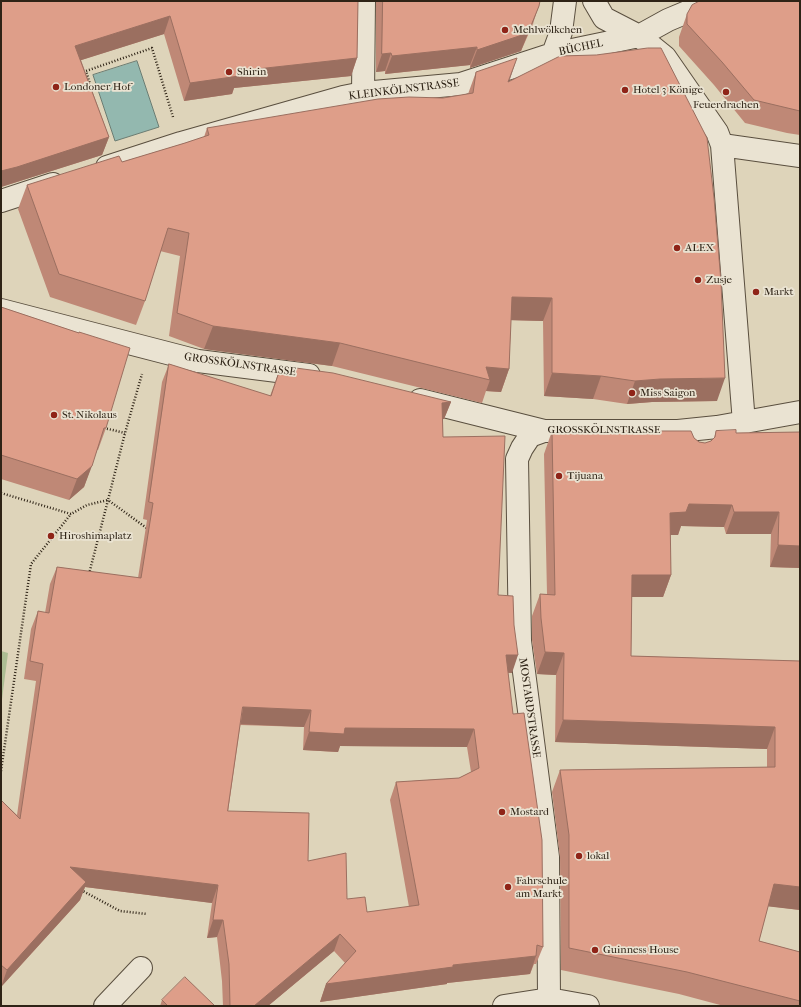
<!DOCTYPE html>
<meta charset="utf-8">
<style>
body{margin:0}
#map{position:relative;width:801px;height:1007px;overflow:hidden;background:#ded4ba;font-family:"IM FELL French Canon",serif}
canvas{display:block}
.frame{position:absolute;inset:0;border:2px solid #2e2316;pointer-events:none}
</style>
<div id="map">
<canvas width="801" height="1007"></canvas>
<div class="frame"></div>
</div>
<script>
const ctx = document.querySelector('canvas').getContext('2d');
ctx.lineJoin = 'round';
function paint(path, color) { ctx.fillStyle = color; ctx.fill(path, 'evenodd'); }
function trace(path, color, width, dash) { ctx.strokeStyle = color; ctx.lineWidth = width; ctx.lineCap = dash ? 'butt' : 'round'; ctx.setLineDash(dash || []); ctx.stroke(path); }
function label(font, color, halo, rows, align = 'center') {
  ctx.font = font + ' "IM FELL French Canon",serif'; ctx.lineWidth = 3.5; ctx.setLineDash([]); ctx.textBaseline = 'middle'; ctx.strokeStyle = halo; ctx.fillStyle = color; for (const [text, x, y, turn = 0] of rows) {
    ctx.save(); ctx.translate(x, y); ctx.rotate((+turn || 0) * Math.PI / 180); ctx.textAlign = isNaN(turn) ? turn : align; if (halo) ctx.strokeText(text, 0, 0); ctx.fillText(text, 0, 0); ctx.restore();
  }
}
paint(new Path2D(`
 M1 651 8 653 1 707Z`), '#adbd93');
const water = new Path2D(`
 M137 61 159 127 115 141 93 75Z`);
paint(water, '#93b8af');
trace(water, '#6b7c72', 1);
const street = new Path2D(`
 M594 1 604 18 639 36 665 57 717 132 722 145 800 156
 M553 54 561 32 565 1
 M363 93 364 1
 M722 145 744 423
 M107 167 181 143 343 97 363 93 461 84 553 54 639 36 668 20 713 1
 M1 201 53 184
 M1 310 198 361 309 375
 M420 400 544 431H678L717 427 800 412
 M544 431 530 436 522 448 517 459 520 641 548 857 549 999
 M105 1006 141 968
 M504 1006 549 999 588 1006`);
trace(street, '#5a4f3f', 24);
trace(new Path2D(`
 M92 91 86 71 152 48 173 117
 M104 428 125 433
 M1 493 71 514 87 505 108 500 125 433 142 374
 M89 574 108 500 148 529
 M1 771 31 564 71 514
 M81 890 120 911 147 914`), '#2e2316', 2.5, [1, 2]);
trace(street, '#eae3d2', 22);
paint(new Path2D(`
 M1 1H358L357 58 351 76 234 88 232 94 184 101 164 34 81 60 109 137 102 155 1 187Z
 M376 1H540L533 24 521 51 470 68V65L385 74V71L376 72Z
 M800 1V135L787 133 745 123 714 85 679 46V37L687 14Z
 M476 72 509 81 717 401 652 402 627 404 593 399 544 396 543 321 511 320 509 369 501 392 486 391 482 403 332 366 204 349 169 336 180 256 160 251 145 301 136 325 50 297 18 209 27 185 122 162 185 143 204 137 207 128 443 98 468 94Z
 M1 307 79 333V332L106 428 98 450H97L84 487 69 500 1 479Z
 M169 364 270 396 281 366 451 402 444 419H443V437L498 595 512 673H508L513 714 543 947 536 964H534L530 974 447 983V984L320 1002 326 984 345 963 334 951 268 1006H223L222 981 217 937 207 938 212 903 85 887 80 900 1 987V800L17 815 36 681 24 679 31 629 38 611 45 613 50 584 57 567 138 578 147 520 143 519 162 382ZM240 725 304 727 303 750 338 752 340 746 467 747 471 772 459 778 396 782 390 800 409 907 367 912 347 899 308 861 228 811Z
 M552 431 694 438 699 442 705 443 711 441 714 438 716 431 736 433 800 432V568L770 567 771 534H726L724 527 681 526 678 535H670L671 575 663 597H632L631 656 799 661 800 633V910L768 906 759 941 800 952V1006H724L679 994 561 970 560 857 552 792 560 770 767 767V749L555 742 556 675 537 674 532 640V616L540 594H547L544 454Z
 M162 1000 215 1006H160Z`), '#bf8876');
paint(new Path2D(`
 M539 6 521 51 470 68 477 50Z
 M170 16 164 34 69 64 75 46Z
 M477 47 470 65 385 74 392 56Z
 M391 53 385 71 376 72 382 54Z
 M357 58 351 76 234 88 232 94 184 101 190 83 239 71Z
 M517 58 509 82H508Z
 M109 137 102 155 1 187V171Z
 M512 297 552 298 543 321 504 320Z
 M213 326 340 343 332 366 204 349Z
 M486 367 509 369 501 392 486 391 490 380Z
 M552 373 601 376 593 399 544 396Z
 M725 378 717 401 652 402 627 404 635 381 660 379Z
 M451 402 444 419 435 420 442 403Z
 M92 466 84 487 69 500 77 479Z
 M689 504 732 505 724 527 681 526 678 535H662L670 513Z
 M734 512H779L771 534H726Z
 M778 545 800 546V568L770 567Z
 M632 575H671L663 597H624Z
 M545 652 564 653 556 675 537 674Z
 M506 655H518L512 673 500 672Z
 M243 707 311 710 304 727 236 724Z
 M563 720 775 727 767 749 555 742Z
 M345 728 474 729 467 747 340 746 338 752 303 750 309 732Z
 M70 867 218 885 212 903 85 887 80 900 1 987 7 970Z
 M774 884 800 887V910L765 906Z
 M213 920H223L217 937 207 938Z
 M340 934 334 951 268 1006H254Z
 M536 956 530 974 447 983V984L320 1002 326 984 453 965Z`), '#9b6f60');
const building = new Path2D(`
 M1 1H358L357 58 239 71V76L190 83 170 16 75 46 109 137 17 167 1 171Z
 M383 1H540L539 6 528 33 477 50V47L392 56 391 53 382 54Z
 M700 1H800V111L754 100 722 62 687 24V14L692 5Z
 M648 48H661L707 138 714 198 721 282 725 378 660 379 635 381 601 376 552 373V298L512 297 509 369 486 367 490 380 340 343 213 326 177 313 189 233 168 228 145 301 59 274 27 185 119 156 122 162 185 143 209 135 207 128 378 99 409 97 443 98 473 93 476 72 517 58 508 82 560 56 596 55Z
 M1 307 79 333V332L130 348 106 428H104L92 466 77 479 1 455Z
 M169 364 271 396 281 366 333 373 451 402 442 403 443 437 505 436 498 595 513 596 514 625 518 655H506L513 714 524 713 542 840 543 947 537 945 536 956 453 965V967L326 984 356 951 340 934 254 1006H230L229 964 223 920H213L218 885 70 867 86 882 7 970 1 965V800L20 819 43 664 30 661 38 611 49 613 57 567 141 578 153 503 149 502ZM243 707 311 710 309 732 344 734 345 728 474 729 479 768 459 778 396 782 419 905 367 912 365 897 347 899 346 853 308 861 309 813 228 811Z
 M736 430V433L800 432V546L778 545 779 512H734L732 505 689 504 686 512 670 513 671 575H632L631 656 800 661V887L774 884 759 941 800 952V1001L687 972 569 948V835L560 770 775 767V727L563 720 564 653 545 652 541 618 540 594 555 595 552 431H691L694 438 699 442 705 443 711 441 715 437 716 431Z
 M185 977 215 1006H167V1005L162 1000Z`);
paint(building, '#de9e89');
trace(building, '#9b6f60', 1);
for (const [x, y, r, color] of [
 [505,30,4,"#8f2418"],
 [229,72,4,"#8f2418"],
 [56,87,4,"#8f2418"],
 [625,90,4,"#8f2418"],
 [726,92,4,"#8f2418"],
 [677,248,4,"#8f2418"],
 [698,280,4,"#8f2418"],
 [756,292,4,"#8f2418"],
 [632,393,4,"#8f2418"],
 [54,415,4,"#8f2418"],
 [559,476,4,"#8f2418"],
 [51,536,4,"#8f2418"],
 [502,812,4,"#8f2418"],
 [579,856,4,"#8f2418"],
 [508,887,4,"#8f2418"],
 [595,950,4,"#8f2418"]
]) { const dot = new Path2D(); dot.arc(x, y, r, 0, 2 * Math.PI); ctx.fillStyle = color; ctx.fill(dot); trace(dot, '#eae3d2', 1.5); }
label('11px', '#2e2316', '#eae3d2', [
 ["Mehlwölkchen",513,30],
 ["Shirin",237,72],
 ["Londoner Hof",64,87],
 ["Hotel 3 Könige",633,90],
 ["Feuerdrachen",726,105,"center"],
 ["ALEX",685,248],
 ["Zusje",706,280],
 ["Markt",764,292],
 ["Miss Saigon",640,393],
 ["St. Nikolaus",62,415],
 ["Tijuana",567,476],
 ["Hiroshimaplatz",59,536],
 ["Mostard",510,812],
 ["lokal",587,856],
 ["Fahrschule",516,881],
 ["am Markt",516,894],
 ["Guinness House",603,950]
], 'left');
label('11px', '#2e2316', '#eae3d2', [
 ["BÜCHEL",581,48,-12],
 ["KLEINKÖLNSTRASSE",404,90,-7],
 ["GROSSKÖLNSTRASSE",240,365,8],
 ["GROSSKÖLNSTRASSE",604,430],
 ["MOSTARDSTRASSE",529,708,82]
]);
</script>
